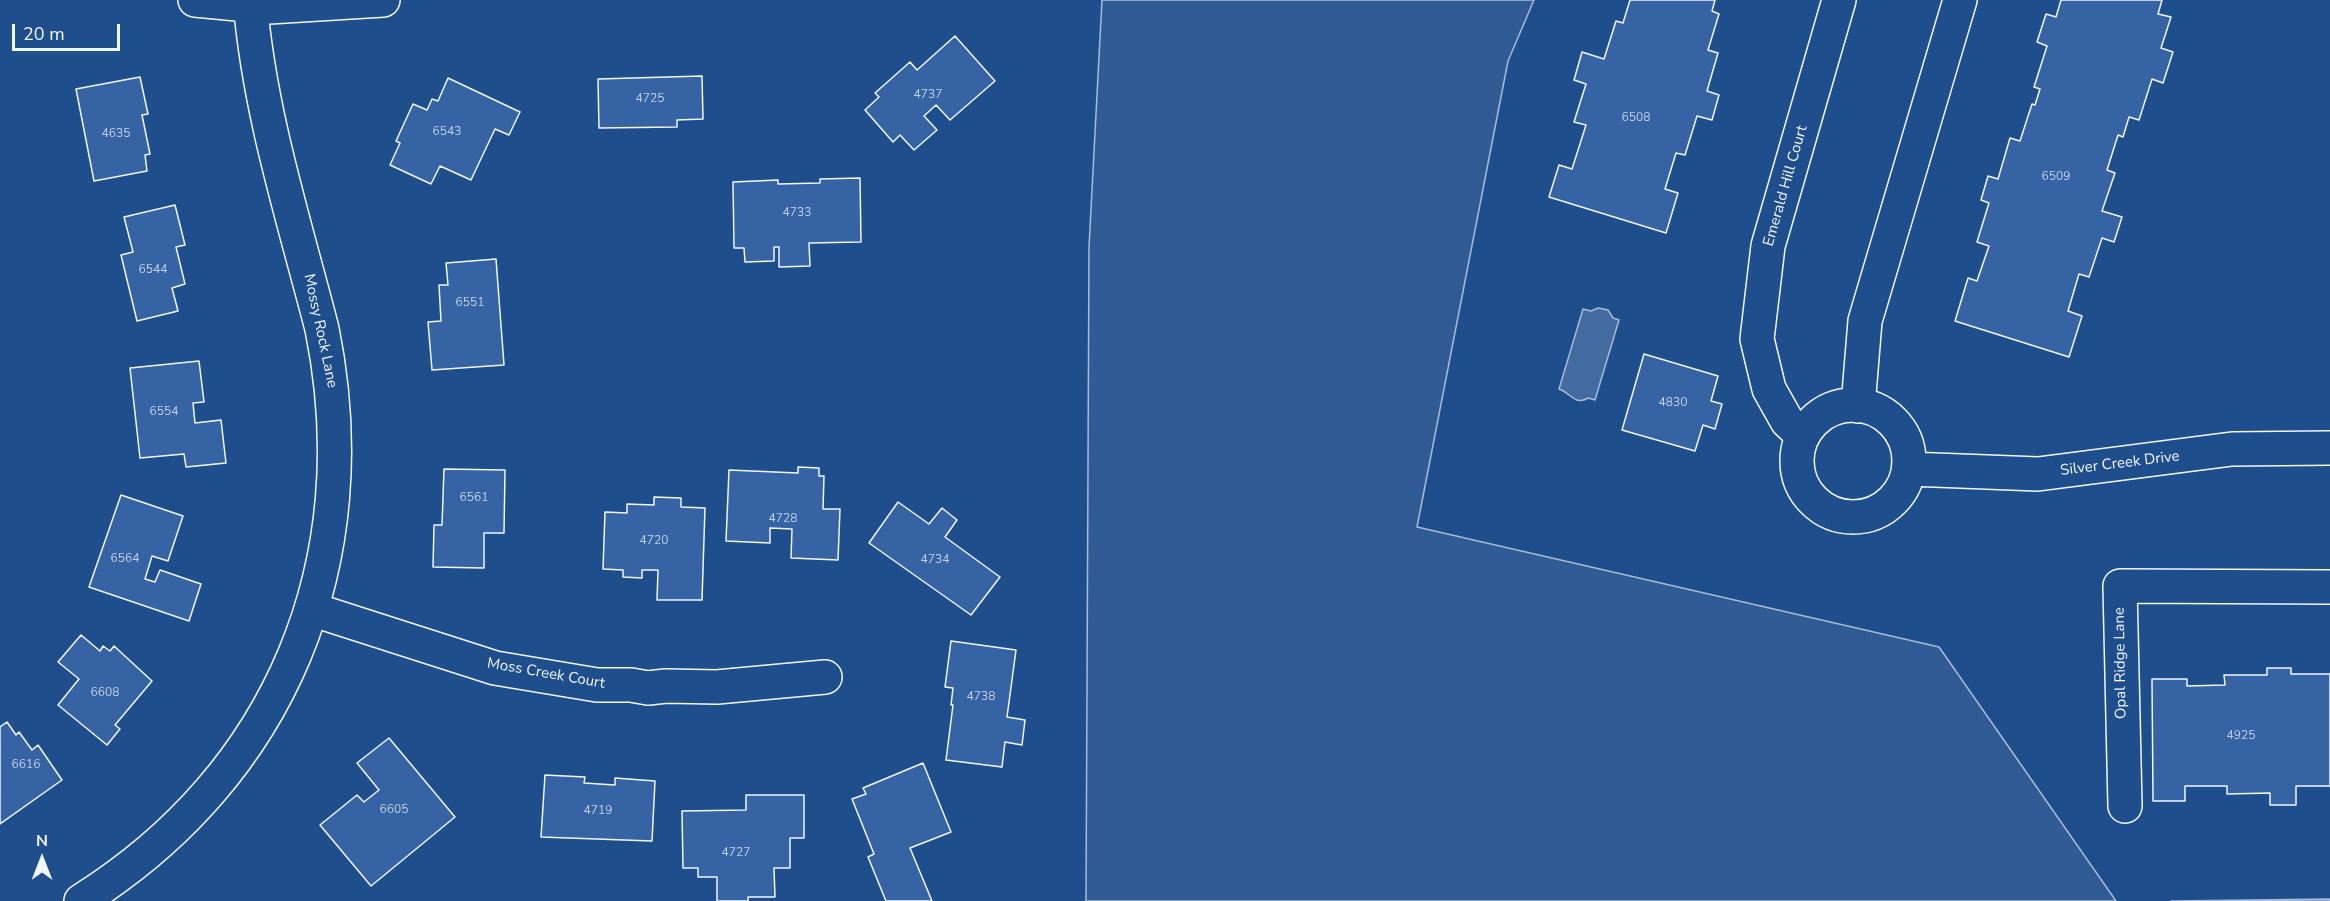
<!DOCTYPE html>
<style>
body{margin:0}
#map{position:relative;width:2330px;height:901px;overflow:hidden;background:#1f4e8c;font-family:"Nunito Sans",sans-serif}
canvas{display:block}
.north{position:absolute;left:12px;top:829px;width:60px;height:60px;-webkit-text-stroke:4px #1f4e8c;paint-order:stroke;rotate:0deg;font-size:16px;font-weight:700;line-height:24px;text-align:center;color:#f2f6ff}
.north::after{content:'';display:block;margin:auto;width:21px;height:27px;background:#f2f6ff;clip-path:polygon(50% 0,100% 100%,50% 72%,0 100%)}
.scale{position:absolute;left:12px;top:24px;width:108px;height:27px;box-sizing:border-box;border:3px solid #f2f6ff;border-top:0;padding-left:8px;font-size:18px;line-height:21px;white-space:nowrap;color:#f2f6ff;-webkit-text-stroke:4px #1f4e8c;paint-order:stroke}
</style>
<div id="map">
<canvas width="2330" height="901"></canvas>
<div class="north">N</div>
<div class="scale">20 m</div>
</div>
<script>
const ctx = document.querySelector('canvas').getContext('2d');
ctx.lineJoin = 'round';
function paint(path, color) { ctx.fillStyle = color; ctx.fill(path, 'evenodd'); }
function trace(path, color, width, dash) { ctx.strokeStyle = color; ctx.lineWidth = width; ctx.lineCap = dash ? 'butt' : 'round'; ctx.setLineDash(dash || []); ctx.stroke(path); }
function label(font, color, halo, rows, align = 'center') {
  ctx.font = font + ' "Nunito Sans",sans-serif'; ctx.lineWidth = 4.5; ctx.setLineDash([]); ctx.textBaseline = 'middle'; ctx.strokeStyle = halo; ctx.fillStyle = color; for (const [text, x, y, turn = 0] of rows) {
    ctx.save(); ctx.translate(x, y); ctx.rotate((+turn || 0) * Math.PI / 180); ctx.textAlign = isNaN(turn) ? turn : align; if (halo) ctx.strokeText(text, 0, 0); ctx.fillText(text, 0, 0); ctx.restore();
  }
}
const built = new Path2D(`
 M1102 0H1534L1508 61 1417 527 1939 647 2116 901H1086L1089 247Z
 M2330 899V901H2171Z`);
paint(built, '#305b95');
trace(built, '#a8bbd7', 1.5);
const water = new Path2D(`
 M1598 308 1608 310 1613 318 1619 320 1595 400 1588 398C1575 406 1571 393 1559 389L1583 309 1591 311Z`);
paint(water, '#446ba0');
trace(water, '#a8bbd7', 1.5);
const building = new Path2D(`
 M1630 0H1715L1712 11 1719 14 1708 50 1718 53 1707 91 1719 95 1712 120 1697 116 1685 155 1676 153 1665 189 1678 193 1666 233 1549 197 1559 165 1572 169 1586 125 1574 122 1586 84 1574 80 1582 52 1604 59 1616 21 1623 23Z
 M2061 0H2162L2158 14 2171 17 2161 48 2173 52 2163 83 2152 79 2139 120 2129 117 2123 137 2118 135 2107 170 2115 173 2102 211 2122 217 2114 242 2102 238 2089 277 2079 274 2068 311 2082 316 2069 357 1955 321 1968 278 1977 281 1989 246 1977 242 1989 203 1981 200 1988 176 1998 179 2010 138 2020 141 2032 104 2035 105 2040 89 2034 87 2047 46 2037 42 2046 14 2056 17Z
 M955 36 995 81 950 120 936 105 924 116 937 130 914 150 900 135 893 142 865 110 879 97 875 93 910 62 917 70Z
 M702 76 703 119 677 120V127L599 128 598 79Z
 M140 77 148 114 142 115 150 154 145 155 147 171 94 181 76 89Z
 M448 78 520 112 509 135 495 129 471 180 440 166 431 184 390 165 400 143 396 141 413 104 427 110 432 99 438 101Z
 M860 178 861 242 809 243 810 266 779 267V247H774V261L745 262 744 248H734L733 182 778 180V184L820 183V179Z
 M175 205 185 245 176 247 185 284 172 288 178 311 137 321 121 255 133 252 124 217Z
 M496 259 504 365 432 370 428 322 441 321 439 285H448L446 263Z
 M1644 354 1718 376 1711 401 1722 404 1715 429 1703 425 1695 451 1622 430Z
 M199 361 204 402 193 403 195 423 221 420 226 463 186 467 184 454 140 458 130 368Z
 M798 467 819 468V476H824L823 509H840L838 560 791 558 792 529 770 528V543L726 541 729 470 798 473Z
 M444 469 505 470 504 533H484V568L433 567 434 525H442Z
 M121 495 183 516 168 561 152 556 145 579 155 582 160 570 201 584 189 621 89 587Z
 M654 497 681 498V507L705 508 702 600H657L658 570H642V578L623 577V570L603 569 605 512 627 513V504L654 505Z
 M898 502 929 524 942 508 957 520 945 537 1000 577 971 615 869 543Z
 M81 635 100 651 103 646 110 651 114 646 152 681 115 725 120 729 107 745 58 705 79 679 58 662Z
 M951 641 1016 650 1007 717 1025 720 1022 745 1005 742 1002 767 946 760 953 705H951L953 688 945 687Z
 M2267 668H2291V674H2330V786H2296V805H2270V793L2227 794V786H2185V801H2153L2152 679H2187V686L2225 685 2224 675H2267Z
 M7 722 16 735 19 732 32 750 38 745 62 780 0 824V727Z
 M389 738 455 817 371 886 320 825 357 795 364 802 379 790 357 763Z
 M923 763 951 832 910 848 932 901H886L868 857 874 854 852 799 866 794 863 788Z
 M545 775 585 777 584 783 615 785V778L655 781 652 841 541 837Z
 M746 795H804V838H790V868H774L775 897H748V901H717V877H698V868H683L682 811 746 810Z`);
paint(building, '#3563a3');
trace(building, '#f2f6ff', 1.5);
const street = new Path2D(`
 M195 0 269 7 383 0
 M1797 461a56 56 0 1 1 112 0a56 56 0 1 1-112 0Z
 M1858 406 1865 321 1960 0
 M1803 436 1787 421 1769 389 1757 339 1768 246 1839 0
 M1909 469 2038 474 2232 449 2330 448
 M311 609 495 668 597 685H631L648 688 666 686 717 687 825 677
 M2125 806 2120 586 2330 587
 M81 901C282 775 369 561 322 329 294 220 259 112 250 0`);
trace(street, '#f2f6ff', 36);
trace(street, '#1f4e8c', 33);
label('12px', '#c3d1e8', null, [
 ["4737",928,95],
 ["4725",650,99],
 ["6508",1636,118],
 ["6543",447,132],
 ["4635",116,134],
 ["6509",2056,177],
 ["4733",797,213],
 ["6544",153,270],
 ["6551",470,303],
 ["4830",1673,403],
 ["6554",164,412],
 ["6561",474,498],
 ["4728",783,519],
 ["4720",654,541],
 ["6564",125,559],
 ["4734",935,560],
 ["6608",105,693],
 ["4738",981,697],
 ["4925",2241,736],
 ["6616",26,765],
 ["6605",394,810],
 ["4719",598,811],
 ["4727",736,853]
]);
label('15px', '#f2f6ff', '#1f4e8c', [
 ["Emerald Hill Court",1786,186,-74],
 ["Mossy Rock Lane",320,331,78],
 ["Silver Creek Drive",2120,464,-7],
 ["Opal Ridge Lane",2121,663,-91],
 ["Moss Creek Court",546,674,10]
]);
</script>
